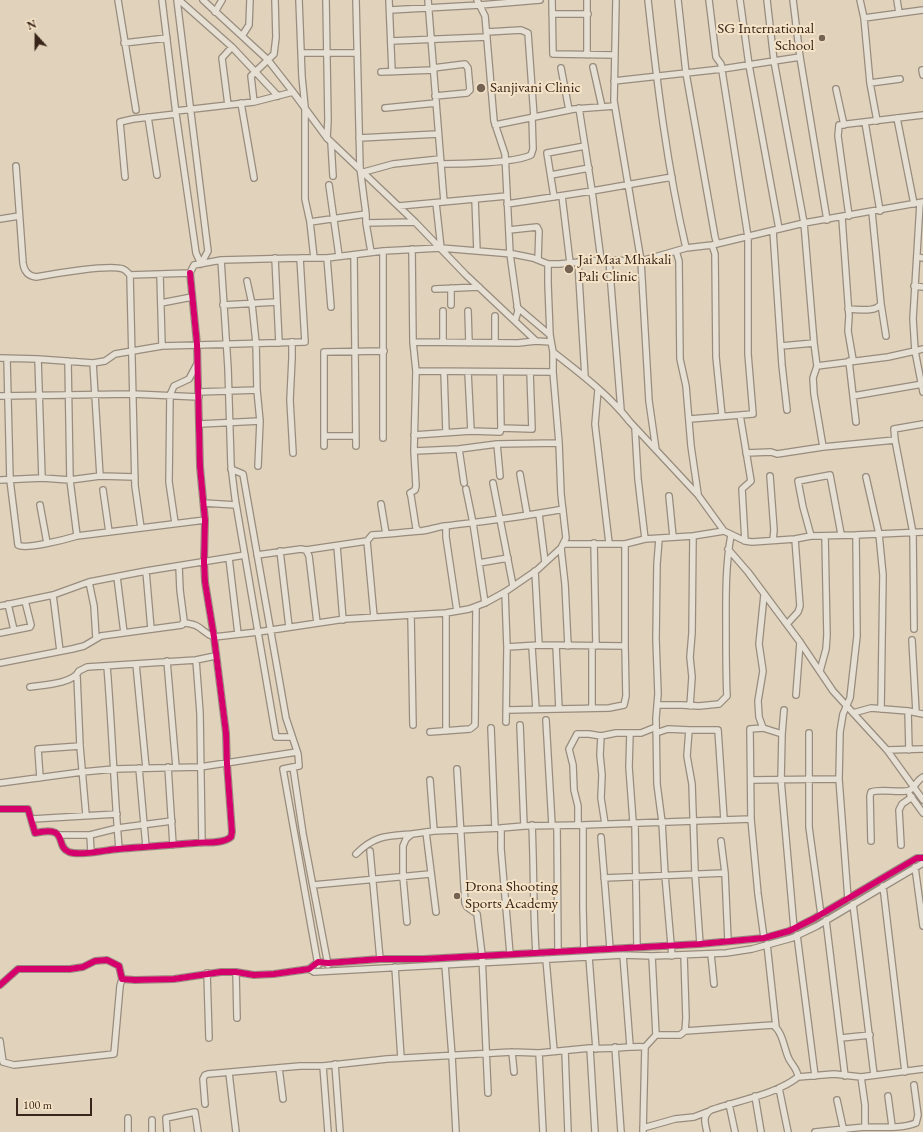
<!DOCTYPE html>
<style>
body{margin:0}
#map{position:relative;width:923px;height:1132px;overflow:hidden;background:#e1d2bb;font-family:"EB Garamond",serif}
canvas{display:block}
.north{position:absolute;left:16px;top:16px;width:40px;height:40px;-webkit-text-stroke:3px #f6e4c8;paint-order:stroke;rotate:339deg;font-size:11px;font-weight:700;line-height:16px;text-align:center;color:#392519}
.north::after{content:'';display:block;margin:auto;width:14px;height:18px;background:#392519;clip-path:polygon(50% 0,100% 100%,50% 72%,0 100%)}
.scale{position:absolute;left:16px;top:1098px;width:76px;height:18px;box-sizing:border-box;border:2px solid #392519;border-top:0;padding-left:5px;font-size:12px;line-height:14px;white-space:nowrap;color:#392519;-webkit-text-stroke:3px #f6e4c8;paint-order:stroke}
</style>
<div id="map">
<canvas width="923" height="1132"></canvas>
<div class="north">N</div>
<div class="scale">100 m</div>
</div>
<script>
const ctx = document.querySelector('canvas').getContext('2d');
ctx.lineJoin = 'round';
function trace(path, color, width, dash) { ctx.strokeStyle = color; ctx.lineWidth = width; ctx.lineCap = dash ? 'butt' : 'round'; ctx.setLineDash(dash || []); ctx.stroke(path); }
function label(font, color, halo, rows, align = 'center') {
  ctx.font = font + ' "EB Garamond",serif'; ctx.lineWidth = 4; ctx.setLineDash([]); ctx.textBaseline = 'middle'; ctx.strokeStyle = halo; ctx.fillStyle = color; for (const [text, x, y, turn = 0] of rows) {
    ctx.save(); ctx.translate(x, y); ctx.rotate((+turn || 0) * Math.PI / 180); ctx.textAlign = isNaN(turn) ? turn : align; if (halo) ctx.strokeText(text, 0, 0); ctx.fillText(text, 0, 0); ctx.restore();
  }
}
const minor = new Path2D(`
 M118 0 136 110
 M162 0 176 114 196 253 201 264 208 251 177 0
 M179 0 232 47 278 96
 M203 0 268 60 293 92
 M299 0 302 77 305 107V199L310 222 314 258
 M326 0 328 120 327 138
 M356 0 360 168 366 214V223L371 252
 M389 0 392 72
 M428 0 444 202
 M477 0 485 16 494 121 505 154 510 254 518 311 515 321
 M552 0 553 54 615 55
 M616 0 614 101 641 261 649 401 656 450
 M648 0C657 83 667 167 686 248
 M678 0 686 73 715 237 717 244
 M740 0 749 65 779 229
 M767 0 774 61 804 223 814 343
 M793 0 800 57 827 220
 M860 0 864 18 870 83 877 121
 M897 0 899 13
 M390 10 480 5 540 0
 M215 12 222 0
 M552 14H588
 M864 18 923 10
 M487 32 521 30 528 33 534 117
 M242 36 249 25 250 0
 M391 41 487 37
 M124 43 167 38
 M301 53H357
 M587 55V0
 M593 67 602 107
 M433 68 465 64 468 68 470 90 467 93 435 96
 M561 68 569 110
 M922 70 923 75
 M381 72 434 70
 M614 81 722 69 800 57
 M870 83 900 79
 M836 89 844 125
 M254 102 251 76 274 54 276 37 275 0
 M241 103 254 178
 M228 105 222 58 232 47
 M385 108 436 103
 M579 108 592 191 601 260
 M176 111 254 102 293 92 327 138 415 222 466 275 536 341 551 342
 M148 117 157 175
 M897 118 914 204
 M865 122 880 211
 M495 125 574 109 615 106
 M359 138 438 134
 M331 142 333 176
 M441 164C460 164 515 163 531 155L533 149 532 117
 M16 166 23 263C24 271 28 276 36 277 52 274 110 264 123 269 126 270 128 273 130 275L135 486 141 528
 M364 172 393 164 440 159
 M551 175 589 168
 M125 177 120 122 133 119 176 114
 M329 185 339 256
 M562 196 570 263
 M554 197 547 153 585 146
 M475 199 477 251
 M436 203 441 248
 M920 203 913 319 915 351 923 349
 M507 204 592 191 672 177
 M399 206 507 196
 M849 216 838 136 839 125 923 115
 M842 218 849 316 848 331 853 360
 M0 219 19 216
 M310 222 366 214
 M366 223 415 222
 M509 230 537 227 539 231 538 260
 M773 231 782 365 787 410
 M712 245 715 254 716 357 722 416
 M412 249 413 342 416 371 414 451 459 449 497 444 559 443
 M383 251V438
 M676 251 679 261 680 359 686 386 691 446 698 494
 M354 255 356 446
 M917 257 923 258
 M275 258 279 343
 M327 258 331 307
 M221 260 228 368 231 465 235 498 276 737H292
 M609 260 621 410
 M578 262 585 377
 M130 275 190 273 194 265 221 260 300 258H327L383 251 441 248 513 254 533 258 548 264H559L601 260 641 261 686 248 712 245 804 223 923 202
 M160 275 162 346
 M247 281 252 304 256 343 257 390 260 421 258 466
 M914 286 923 287
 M451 288V305
 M435 289 479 287
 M161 303 192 297
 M881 304 886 336
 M223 305 277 302
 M517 307 550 335
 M848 309C858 309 875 313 881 304L872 212
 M468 311 469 343
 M495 316V342
 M292 342V358L290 400 293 453
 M413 342 518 343 536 341
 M443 342V311
 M553 352C580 373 609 395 630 422L698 495 724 531 745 541 752 542 795 539 811 536 856 535 857 636 850 698 843 714 840 732 839 779 751 780
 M0 358 38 359 93 363 105 361 115 354 162 346 305 342 300 258
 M7 359 10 480 18 545C25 550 67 539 77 536
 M38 359 42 478
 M68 361 70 480 77 536 205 520
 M849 361 856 422
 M93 363 100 476
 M817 366 888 357 915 351 923 392
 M416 371 553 372
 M444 372 446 432
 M500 373 501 428 532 429 530 372
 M598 390 595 424 609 543
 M198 392 257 390
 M0 396 133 394 199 397
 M853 396 923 384
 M740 415 751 481 742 489 745 541
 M690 419 753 414 748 354V237L721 64 716 57 709 0
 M200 424 260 421
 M635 428 638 479 645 539
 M471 431 500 432 501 428
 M414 435 471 431 468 372
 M325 436H355
 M895 440 894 429 923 424
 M497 444 500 476
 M324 446V352L384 351
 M823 447 895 440 913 533 914 629
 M459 449 464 483
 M414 451 416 486 415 490 410 493 411 496 416 528 418 530
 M746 453 771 452 777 454 823 447 814 394 813 378 817 366 814 343 781 346
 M231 469 243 474 286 718 298 754 299 766 293 767 303 834 328 965
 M520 474 527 514
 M770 476 774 530 773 540
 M866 477 879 534 883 575 881 709
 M0 480 42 478 70 480 100 476 135 477
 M493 483 513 586
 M466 489 473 523 485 603
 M103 490 109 532
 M669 496 673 537
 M204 503 236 505
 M381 504 386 534
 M40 505 47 543
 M539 514 545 562
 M175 523 169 482 170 395 174 386 189 379 197 364
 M446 526V537L457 611
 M856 535 923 532
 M811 536 803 507 798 481 830 475 841 534
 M659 539 657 564 656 639 658 694 656 718 657 784 662 822 665 875 672 956
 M367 541 374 617
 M594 543 596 646
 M564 544H625L645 539 693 536 724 531
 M337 546 343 620
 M561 548 565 584 568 646
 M728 549 748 572 800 642 833 691 887 750 923 800
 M306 550 367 541 372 535C389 534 405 532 421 531 429 530 437 527 445 526 485 521 524 517 563 509
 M280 551 289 627
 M257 555 301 549 306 550 309 556 317 623
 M229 558 238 634
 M479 563 508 558
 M146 571 151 629
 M535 571 539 645
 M117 577 124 633
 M89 582 94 606 96 638
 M505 592 507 647 506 722
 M53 595 60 651
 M8 604 14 630
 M0 606 53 595 89 582 146 571 245 555
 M411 615 413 725
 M183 623C203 624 200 632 214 637L258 632 345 619 446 613 469 609 485 603 505 592 537 570 561 548 566 538 561 494 559 443 553 372V352L550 335 548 284V264
 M787 624 798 612 800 606 795 539
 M0 633 30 627 31 625 25 601
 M912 640 916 712
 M556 646 559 709
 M507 647 539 645 625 646V544
 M532 647 536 709
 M592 647V708
 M196 660 200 713 202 843
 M167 661 176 767
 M0 663 72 649 84 646 101 636 182 625 184 621 180 590 179 566
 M136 664 146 768
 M107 666C112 727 114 788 119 849
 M820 671 826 649 827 635 825 536
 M77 676 80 746 86 815
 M30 687C43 685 73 684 79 671L87 667 196 660 215 656
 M796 695 800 642
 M657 705H682L699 706 719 704 727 696C726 676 726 655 726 634 726 600 725 568 731 535
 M690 706 692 677 690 657 692 633 693 536
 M507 710 609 708 624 705 626 696 625 646
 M908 711 909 750
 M853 713 871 708 908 711 923 714
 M546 720 552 825
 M520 725 524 826
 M491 728 495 828
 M763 728 759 717 758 701 763 671 759 644 764 595
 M446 731V613
 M430 732 470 729 475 725 476 607
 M630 733 629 767 633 822
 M656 733 668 729 689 730
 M809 733V827L821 915
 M782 734 781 780 794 929
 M887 750 923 749
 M168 767 173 845
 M293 767 283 769 318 965
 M139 768 146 847
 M457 769 465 903 467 907 477 914 482 955 488 1093
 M40 778 38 749 80 746
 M839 779 848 899
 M430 780 434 831
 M0 783 82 772 114 769 200 767 297 752
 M910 795 923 813
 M0 809H28L35 833C70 825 54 846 69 852 80 856 106 850 118 849 144 847 170 845 195 843 206 842 223 844 231 837L232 832 227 764 226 733 214 637 205 582 204 562 205 520 200 467 197 344 190 273
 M32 819 117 814
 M751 819 758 894 764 938
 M605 824 601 798 602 775 600 755 601 736 616 733H641L656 727
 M635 824 637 947
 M532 825C534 868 533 910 536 953
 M578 825V806L574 790 573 765 569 749 577 734H589L601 736
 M583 825V908L584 950
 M557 826 558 951
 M501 828V849L510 954
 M426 832 436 912
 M59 835H90L118 828 172 821
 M90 835 91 852
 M601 837 610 948
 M721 841 725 873
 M871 841 870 796 871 792C882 788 902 794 910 790 915 787 917 780 923 777
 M901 845 899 810 902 804 912 797
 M370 851 380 959
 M356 854C375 835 387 836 412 834
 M915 867 923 926
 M604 878 725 873 728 941
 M313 885 430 874
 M883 886 905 1072
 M853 904 874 1075
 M826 920 845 1076
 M407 922 403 877V846L406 839 412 834 434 831 501 828 524 826 583 825 751 819 750 729 763 728 782 734 784 710
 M797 935 815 1076
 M700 944 695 873 692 784 687 756 689 730H718L724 819
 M767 944 776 1027
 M711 954 714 984
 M623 955 630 1046
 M652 956 656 1035
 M589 957 596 1049
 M546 959 554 1051
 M445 965 452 1056 456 1132
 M395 967 401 1058
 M309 969 314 972 623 955 652 956 726 953 752 949 792 938 817 926 923 863
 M236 972 237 1018
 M207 973 209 1038
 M0 985 18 969H70L83 967 95 961 107 960 119 966 122 979 135 980 174 979 221 972H236L254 975 274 974 309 969 318 962 328 963 380 959H424L700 944 764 938 789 931 813 919 917 858H923
 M685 1031 773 1025C783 1032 784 1049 789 1059 792 1065 798 1070 798 1077 775 1095 739 1100 711 1110 702 1116 705 1123 707 1132
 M841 1038 870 1035
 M0 1041 3 1062 14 1065 114 1054 120 986 122 979
 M615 1047 621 1132
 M590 1048 595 1132
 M565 1051 568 1132
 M512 1052 514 1072
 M539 1053 543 1132
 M335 1064 340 1132
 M323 1066 328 1132
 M279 1068 283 1099
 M229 1073 236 1132
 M798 1077 834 1074 861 1077 923 1069
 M779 1088 788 1132
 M755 1096 761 1132
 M888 1096 892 1126
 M837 1100 844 1132
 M205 1104 203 1079 205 1075 208 1074 300 1066H323L387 1059 512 1052 539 1053 590 1048C608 1050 627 1046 645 1047L656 1035H680L685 1031 686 1018 684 955
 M729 1104 735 1132
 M865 1127C881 1127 901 1129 916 1123L918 1115 914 1085
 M643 1128 675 1119 694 1117 707 1112
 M128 1132V1118
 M152 1132V1120
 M167 1132 166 1118 195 1112 198 1132
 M643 1132 645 1047
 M815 1132 865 1127V1105L861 1077`);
trace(minor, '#978c7d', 8);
trace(minor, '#e6dfd3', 5.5);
trace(new Path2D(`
 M0 809H28L35 833C70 825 54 846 69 852 80 856 106 850 118 849 144 847 170 845 195 843 206 842 223 844 231 837L232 832 227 764 226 733 214 637 205 582 204 562 205 520 200 467 197 344 190 273
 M0 985 18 969H70L83 967 95 961 107 960 119 966 122 979 135 980 174 979 221 972H236L254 975 274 974 309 969 318 962 328 963 380 959H424L700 944 764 938 789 931 813 919 917 858H923`), '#d6006c', 6);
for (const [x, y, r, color] of [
 [822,38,4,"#746252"],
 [481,88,5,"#746252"],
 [569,269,5,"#746252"],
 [457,896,4,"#746252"]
]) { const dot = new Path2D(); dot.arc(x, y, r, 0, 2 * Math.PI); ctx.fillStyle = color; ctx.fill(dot); trace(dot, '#f6e4c8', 1.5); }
label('15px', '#392519', '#f6e4c8', [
 ["SG International",814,29,"right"],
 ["School",814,46,"right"],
 ["Sanjivani Clinic",490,88],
 ["Jai Maa Mhakali",578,260],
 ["Pali Clinic",578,277],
 ["Drona Shooting",465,887],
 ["Sports Academy",465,904]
], 'left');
</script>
